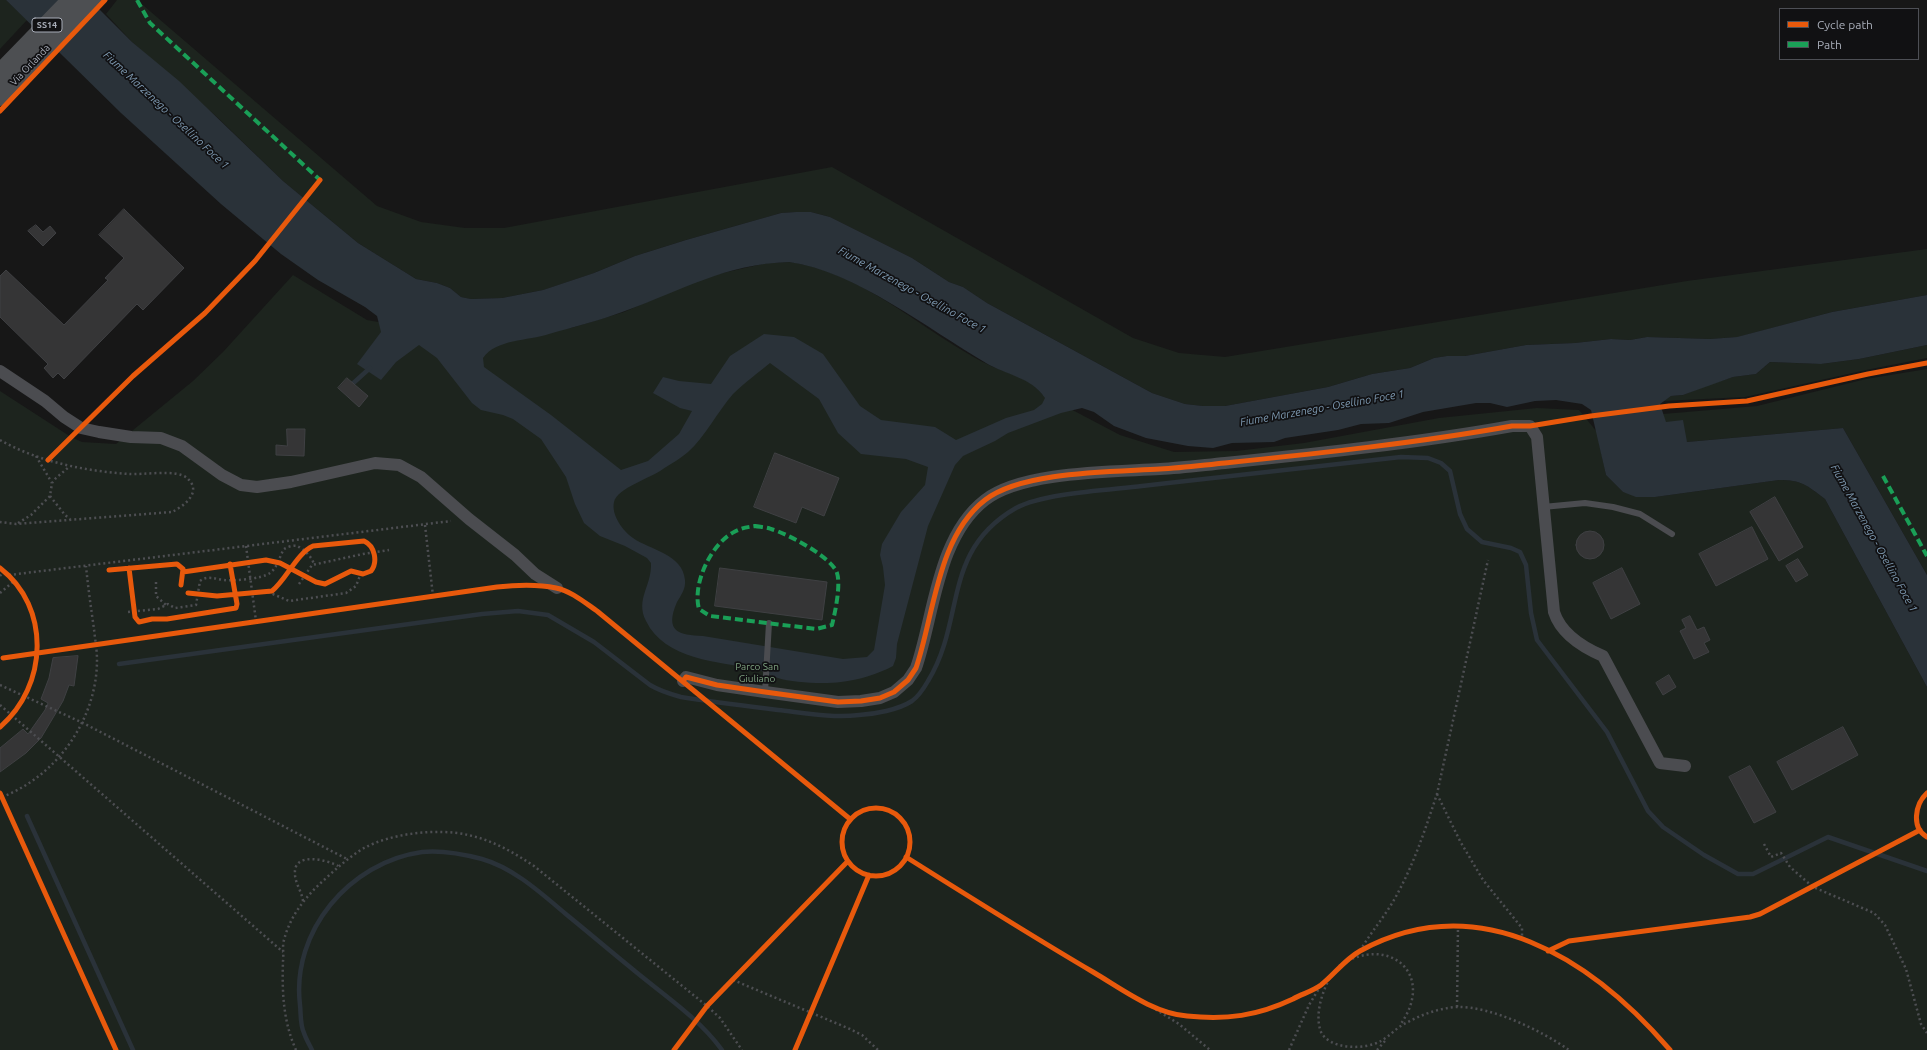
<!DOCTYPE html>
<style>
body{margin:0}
#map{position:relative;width:1927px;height:1050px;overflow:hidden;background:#171717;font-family:Ubuntu,sans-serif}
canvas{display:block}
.legend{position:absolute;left:1779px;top:8px;width:140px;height:52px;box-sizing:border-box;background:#111113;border:1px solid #4d4f55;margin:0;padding:5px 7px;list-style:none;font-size:12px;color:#a8adb8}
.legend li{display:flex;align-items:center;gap:8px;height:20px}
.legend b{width:20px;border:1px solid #4d4f55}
</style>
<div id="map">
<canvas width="1927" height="1050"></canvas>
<ul class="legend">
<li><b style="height:5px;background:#e8590c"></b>Cycle path</li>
<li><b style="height:5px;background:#1a9f57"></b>Path</li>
</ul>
</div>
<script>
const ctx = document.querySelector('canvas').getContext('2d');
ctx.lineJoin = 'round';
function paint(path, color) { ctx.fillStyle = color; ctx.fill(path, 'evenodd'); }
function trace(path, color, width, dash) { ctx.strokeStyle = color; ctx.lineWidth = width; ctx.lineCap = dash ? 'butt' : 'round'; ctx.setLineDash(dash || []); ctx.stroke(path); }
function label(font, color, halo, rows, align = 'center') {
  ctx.font = font + ' Ubuntu,sans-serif'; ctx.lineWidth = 3.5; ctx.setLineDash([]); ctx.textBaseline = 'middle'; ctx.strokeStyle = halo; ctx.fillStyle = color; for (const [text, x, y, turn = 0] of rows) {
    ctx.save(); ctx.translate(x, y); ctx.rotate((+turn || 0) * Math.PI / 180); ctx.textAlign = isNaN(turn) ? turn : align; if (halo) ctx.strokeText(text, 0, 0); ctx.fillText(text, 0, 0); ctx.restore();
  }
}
paint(new Path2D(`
 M0 0H6L27 20 0 49Z
 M117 0H137L377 206 421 222 465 228H504L832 167 1133 338 1179 353 1225 357 1687 281 1927 249V295L1832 312 1738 337 1710 339 1647 337 1630 340 1611 339 1575 343 1526 345 1465 356H1447L1434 358 1410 368 1372 374 1328 387 1225 406H1203L1185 404 1152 393 987 303 963 287 949 282 912 258 830 217 811 212H796L781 213 686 240 635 256 594 273 543 290 502 298 471 299 461 297 450 288 437 283 416 279 358 243 283 181 217 117 132 42 106 14Z
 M789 262C864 272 923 332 987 364 1005 373 1030 377 1042 394L1120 435 1174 452 1236 451 1304 443 1439 418 1537 408 1579 410 1597 432 1606 475 1623 492 1655 497 1779 480C1801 480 1807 485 1825 499L1927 687V1050H0V391L71 437 82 442 116 444 193 381 223 352 293 275 367 320 471 338 571 328 624 312 688 284 718 274 767 263Z
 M1927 345V358L1866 370 1745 397 1663 401 1671 396 1683 395 1711 384 1733 377 1756 374 1770 362 1821 364 1859 359Z
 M1927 369V575L1843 428 1687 442 1665 422 1663 414 1757 406 1866 379Z`), '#1d241e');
paint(new Path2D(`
 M6 0H90L132 42 179 81 283 181 358 243 416 279 437 283 450 288 461 297 471 299 502 298 543 290 594 273 635 256 686 240 781 213 796 212H811L830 217 912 258 949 282 963 287 987 303 1152 393 1185 404 1203 406H1225L1328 387 1372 374 1410 368 1434 358 1447 356H1465L1526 345 1575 343 1611 339 1630 340 1647 337 1710 339 1737 337 1832 312 1927 295V345L1859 359 1821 364 1770 362 1756 374 1733 377 1683 395 1671 396 1660 404 1666 422 1683 420 1687 442 1843 428 1927 575V687L1825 499C1807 485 1801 480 1779 480L1655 497H1636L1623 492 1606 475 1591 410 1582 404 1556 400 1535 401 1507 407 1490 403H1476L1423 412 1389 423 1361 424 1338 430 1285 438 1274 442 1232 443 1213 448 1188 446 1146 438 1114 426 1094 412 1082 408 1061 413 1008 433 995 441 963 456 955 465 928 526 897 644 896 658 893 666C878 674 859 680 841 682 825 684 793 683 778 678 770 676 763 671 756 669 719 662 665 660 646 621 635 599 652 586 651 563L647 558 625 546 600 536 584 523 575 504 566 477 541 439 513 419 503 415 481 410 472 403 437 358 419 345 396 362 381 380 357 364 381 332 377 316 365 307 318 280 281 254 221 204 121 113ZM789 262C855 271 928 329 986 363 1006 375 1031 377 1045 398L1042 404 1034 410 1006 418 956 440 935 427 881 420 860 406 823 354 794 337 764 334 730 356 711 384 679 381 663 377 653 393 680 408 692 411 679 434 648 461 621 470 551 415 484 367 483 358C496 339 528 341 549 334 574 327 601 320 625 311 683 290 725 264 789 262ZM770 363 819 399 838 433 861 454 906 459 928 467 925 485 901 512 882 544 880 555 883 567 885 585 874 650 867 657 843 659 703 636C679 635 664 632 677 602 681 595 686 589 685 580 683 554 650 550 633 538 623 531 611 515 614 502 617 488 651 478 663 469 671 464 681 458 688 452 705 437 718 411 733 394 744 383 758 373 770 363Z`), '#2a3239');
trace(new Path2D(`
 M349 387 370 368
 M119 664 482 614 518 611 548 615 594 642 650 685C660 691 670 694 681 697 713 702 746 706 778 710 805 713 832 718 859 715 875 714 898 710 912 701 919 696 924 688 928 681 966 619 941 551 1016 508 1044 493 1109 490 1142 486 1228 476 1314 467 1401 457L1428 458 1441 463 1450 471 1460 514 1467 529 1482 542 1511 548 1520 552 1526 565 1531 613 1537 640 1607 732 1648 811 1663 827 1704 855 1738 874H1753L1828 837 1927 871
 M27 816 133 1050
 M312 1050C309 1044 306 1039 304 1033 300 1025 301 1014 300 1005 291 931 350 862 422 852 441 850 463 854 482 859 514 868 542 894 567 915 588 932 609 950 630 967 662 994 698 1017 722 1050`), '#2a3239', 4.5);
const building = new Path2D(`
 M124 209 184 268 143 310 137 304 64 379 58 373 53 378 44 368 48 364 0 317V276L6 270 64 325 108 280 105 278 124 258 99 235Z
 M36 225 43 232 50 226 56 233 43 246 28 231Z
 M347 378 368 396 359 407 338 388Z
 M287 429H305L304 456 276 455V445L287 446Z
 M775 453 839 478 824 516 802 507 796 523 754 507Z
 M1775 497 1803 547 1779 561 1750 512Z
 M1752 527 1768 559 1716 586 1699 554Z
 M1576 545a14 14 0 1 1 28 0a14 14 0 1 1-28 0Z
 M1798 559 1808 575 1796 582 1786 566Z
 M720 568 827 582 822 620 715 606Z
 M1622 568 1640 604 1611 619 1593 583Z
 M1690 616 1697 630 1704 627 1710 640 1704 643 1709 652 1694 659 1680 631 1686 628 1682 620Z
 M78 656 74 686 69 685 63 701 41 738 26 753 0 772V748L23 729 28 734 45 710 48 703 41 699 49 678 53 658Z
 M1669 675 1676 687 1663 695 1656 683Z
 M1843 727 1858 755 1792 790 1777 762Z
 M1750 766 1776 812 1754 823 1729 777Z`);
paint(building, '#353536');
trace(building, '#3f4043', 1);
trace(new Path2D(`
 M0 440C39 462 85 471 129 474 143 475 177 469 187 478 203 492 184 506 172 512L16 524 0 522
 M36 456 52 483
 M50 496 65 515 70 519
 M18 523 31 515 50 496 52 483 56 478 69 467
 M425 525 433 596
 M246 546 256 621
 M9 575 451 521
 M0 576 4 571
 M156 582V596L166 605
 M299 584 312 565 363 554 389 550
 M268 592 289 601 346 593 356 586 361 573
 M0 593 14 581
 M128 612 158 609 168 604 175 608 196 605 200 581C207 575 215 579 224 580 233 581 262 579 270 573 278 567 279 557 284 549 287 547 293 545 297 546 304 549 313 558 314 565
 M0 685 83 723 347 859
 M0 705 283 952
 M1437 794 1460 841 1483 880 1522 928V938
 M2 797C57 776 97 719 97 660 97 650 95 639 94 629 91 608 88 587 86 566
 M1764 844 1771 857 1781 853 1790 867 1813 887 1874 913 1885 925 1906 969 1921 1024 1927 1033
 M303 901C302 892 295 883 295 874 293 851 328 860 338 866
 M1360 951C1369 935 1381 921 1391 905 1412 870 1424 833 1437 794L1488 560
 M1339 966C1388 933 1437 974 1400 1025
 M1332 974C1323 989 1314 1014 1321 1032 1330 1050 1365 1050 1381 1041 1390 1036 1398 1026 1408 1022 1423 1014 1440 1008 1457 1007 1491 1006 1542 1031 1569 1050
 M733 980 850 1029 862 1035 878 1050
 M1147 1004 1179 1024 1210 1050
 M1457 1007 1458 926
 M296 1050C283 1021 282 992 283 961 284 954 282 946 284 940 290 916 306 896 324 880 337 868 349 857 364 848 392 833 438 828 468 835 492 840 513 852 534 866L707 1006 720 1018 742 1050
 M1289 1050 1309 1005 1321 985
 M1377 1050 1385 1041`), '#4d4e52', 2.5, [2, 3]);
trace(new Path2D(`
 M1543 507 1585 503 1613 507 1640 514 1672 534
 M765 692 769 623`), '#4b4c50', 6);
trace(new Path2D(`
 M0 371 45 401 64 417 81 428 99 432 131 437 161 438 182 446 222 475 241 485 257 487 291 482 375 463 399 465 421 477 469 519 515 555 535 574 557 588
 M683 681 686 677 717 685 765 692 838 702 861 701 880 698 894 692 908 680 916 668C934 616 937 537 985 500 1022 471 1113 472 1160 469 1182 468 1204 465 1225 463 1321 453 1417 443 1512 426H1530L1537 437 1554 612C1561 634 1582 647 1603 656L1660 763 1685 766`), '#4b4c50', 12);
trace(new Path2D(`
 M0 74 72 0
 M0 96 94 0`), '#4d4f52', 20);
trace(new Path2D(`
 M137 0 150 23 320 180 318 182
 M1883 476 1927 556
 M755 526C760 527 766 527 771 529 786 533 832 557 837 573 841 585 835 613 832 625L816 629 710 616 699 609C692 584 711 544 734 532 741 528 748 527 755 526Z`), '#1a9f57', 4, [8, 4]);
trace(new Path2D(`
 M0 111 105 0
 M48 460 133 376 205 313 255 261 320 180
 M0 568C51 607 48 686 0 727
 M129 568 135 617 139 622 152 619H167L236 608 237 604 230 564
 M109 570 177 564 183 569 181 585
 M183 572 266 560 280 563 316 582 325 584 351 571 363 574 371 571C378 562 375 546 364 541L313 546C297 553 286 580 272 591L217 596 188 593
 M3 658 497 587C516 585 537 584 556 588 571 591 584 602 597 611L850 819
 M683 681 686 677 717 685 765 692 838 702 861 701 880 698 894 692 908 680 916 668C934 616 937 537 985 500 1022 471 1113 472 1160 469 1182 468 1204 465 1225 463 1321 453 1417 443 1512 426H1530L1591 416 1669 406 1747 401 1868 374 1927 363
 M0 793 116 1050
 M1927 793C1915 804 1911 828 1927 837
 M842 842a34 34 0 1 1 68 0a34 34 0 1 1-68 0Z
 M906 857C968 896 1030 935 1093 972 1122 989 1153 1013 1187 1016 1227 1020 1257 1016 1293 999 1302 994 1313 991 1321 985 1335 974 1344 960 1360 951 1479 886 1592 959 1670 1050
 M1548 951 1569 941 1750 917 1760 914 1920 830
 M674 1050 707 1006 848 861
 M795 1050 869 875`), '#e8590c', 5);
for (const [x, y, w] of [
 [47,25,30]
]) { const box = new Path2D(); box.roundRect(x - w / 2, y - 7, w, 14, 3); ctx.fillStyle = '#111113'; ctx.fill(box); trace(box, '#a8adb8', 1); }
label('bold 9px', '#a8adb8', null, [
 ["SS14",47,25]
]);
label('10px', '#a8adb8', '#111113', [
 ["Via Orlanda",30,65,-46]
]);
label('10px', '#7fa381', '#111113', [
 ["Parco San",757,667],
 ["Giuliano",757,679]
]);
label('italic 11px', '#7f9bb3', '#111113', [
 ["Fiume Marzenego - Osellino Foce 1",166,110,43],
 ["Fiume Marzenego - Osellino Foce 1",912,290,29],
 ["Fiume Marzenego - Osellino Foce 1",1322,408,-10],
 ["Fiume Marzenego - Osellino Foce 1",1874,538,61]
]);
</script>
